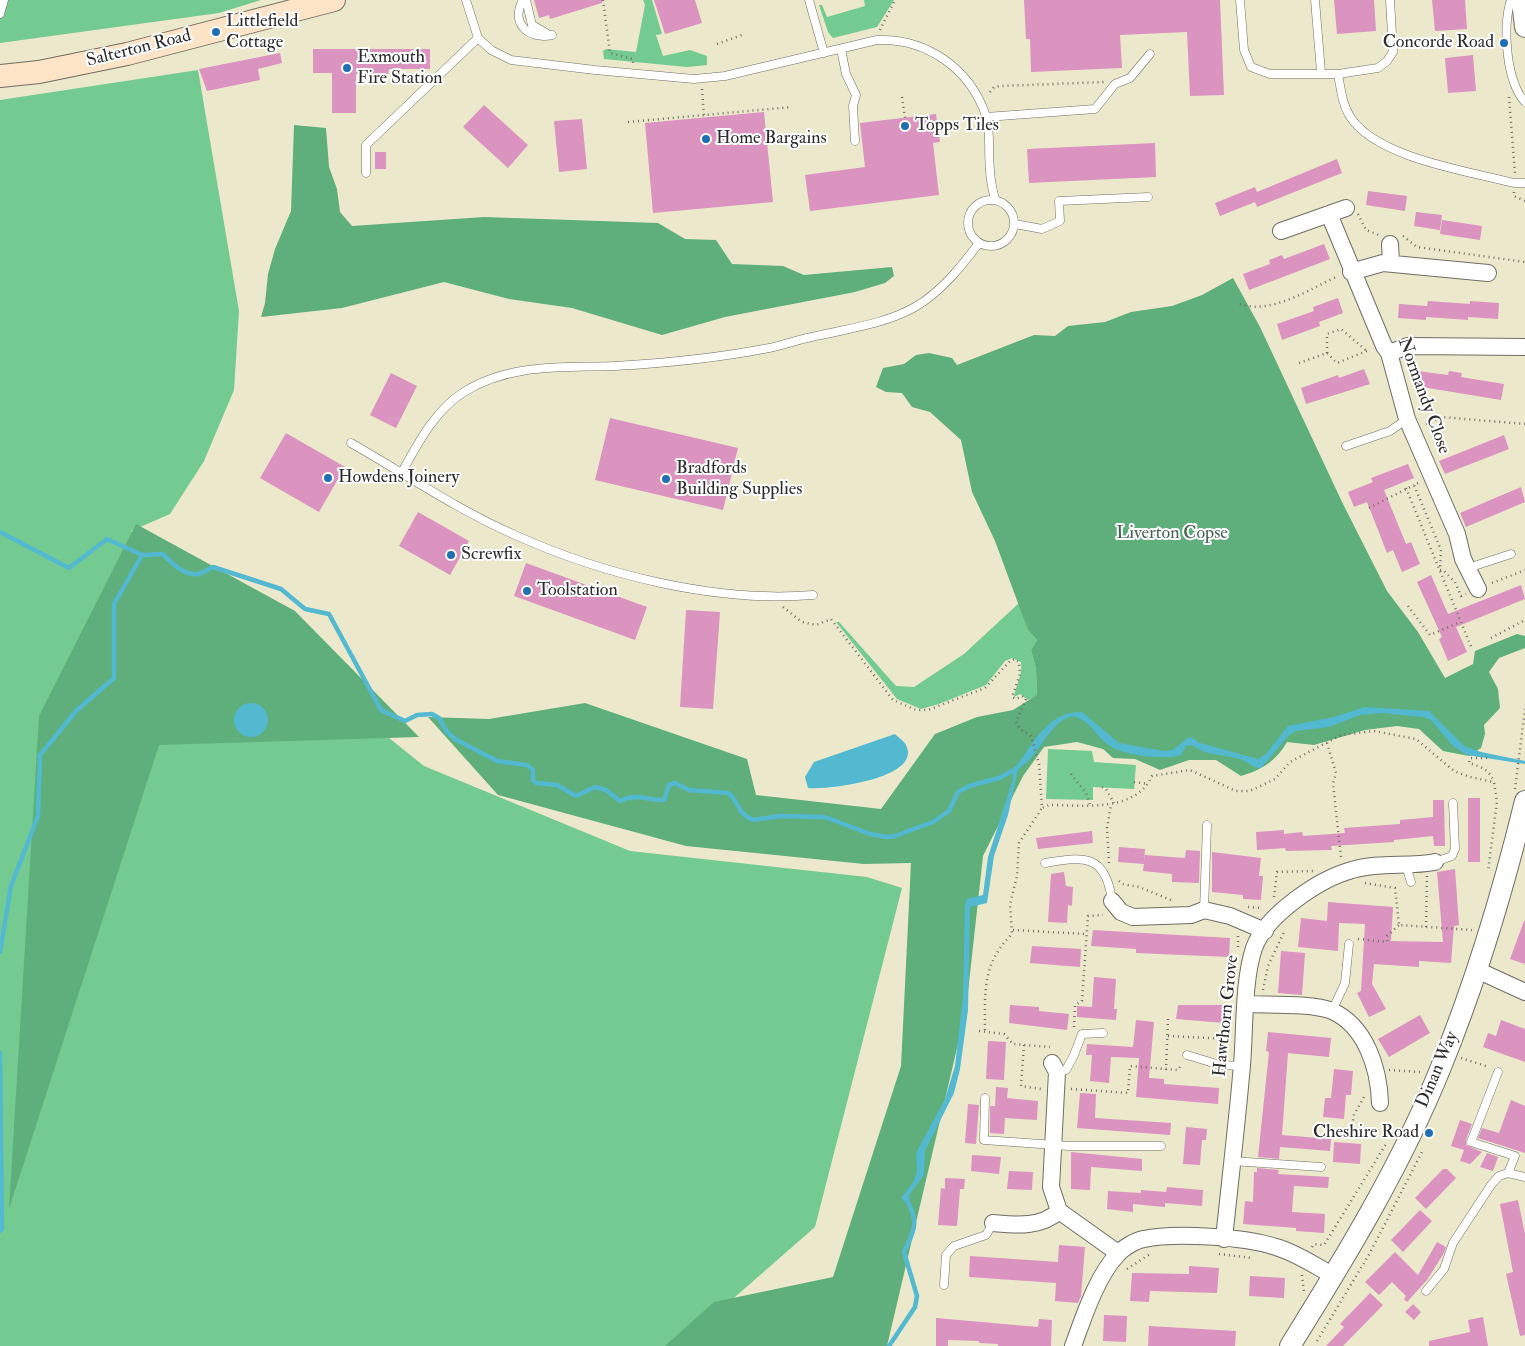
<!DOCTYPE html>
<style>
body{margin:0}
canvas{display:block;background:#ece8cc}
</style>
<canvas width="1525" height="1346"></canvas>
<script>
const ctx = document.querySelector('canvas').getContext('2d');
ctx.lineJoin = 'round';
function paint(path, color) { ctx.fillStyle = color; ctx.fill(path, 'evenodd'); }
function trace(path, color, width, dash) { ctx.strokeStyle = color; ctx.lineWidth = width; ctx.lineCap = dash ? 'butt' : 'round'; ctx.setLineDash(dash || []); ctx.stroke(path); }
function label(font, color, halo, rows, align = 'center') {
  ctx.font = font + ' "IM FELL Double Pica",serif'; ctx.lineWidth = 4; ctx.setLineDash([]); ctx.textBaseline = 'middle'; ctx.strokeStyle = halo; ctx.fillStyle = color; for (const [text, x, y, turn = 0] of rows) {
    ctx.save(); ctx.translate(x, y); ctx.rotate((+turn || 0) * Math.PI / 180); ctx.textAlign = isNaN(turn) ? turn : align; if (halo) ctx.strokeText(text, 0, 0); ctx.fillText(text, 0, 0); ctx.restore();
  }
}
paint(new Path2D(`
 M0 0H261L219 13 0 43Z
 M643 0H652L662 34 656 35 663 56 690 50 707 56V65L687 67 604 59 603 51 606 49 636 52 645 5Z
 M864 0H894L877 27 833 38 828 32 819 5H822L827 17 865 6Z
 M198 70 239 311 234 390 204 461 170 514 131 531 424 766 630 851 867 877 902 888 815 1227 679 1346H0V100Z
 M1019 603 1028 630 1037 640 1031 650 1036 669 1037 696 1028 700 1020 694 1014 697C1016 684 1023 675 1021 662L1012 658 1005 661 986 685 939 704 921 709 897 699 836 622H839L896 686 914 687 964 654Z
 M1048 749 1092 751 1094 762 1136 765 1134 789 1093 787V800L1046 799Z`), '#73cb91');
paint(new Path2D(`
 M294 125 326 128 329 167 337 189 340 212 352 226 484 217 658 223 685 239 716 240 732 264 783 266 804 275 892 267 894 276 885 283 855 292 725 317 662 335 572 308 509 299 444 282 342 308 261 317 265 303 268 274 275 249 291 211Z
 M1233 278 1260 327 1342 502 1387 591 1418 632 1445 678 1473 664 1475 651 1517 634 1525 636V648L1499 658 1489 672 1498 689 1500 708 1484 725 1485 734 1481 748 1469 756 1443 751 1419 729 1397 726 1365 730 1314 745 1287 742C1276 761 1262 770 1241 776L1216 760H1189L1160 770 1135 759 1113 758 1103 749 1077 742 1044 747 1023 776 983 856 966 1010 887 1346H665L714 1302 833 1277 901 1066 911 863 864 864 686 846 498 795 428 717 489 719 585 703 747 759 756 795 881 809 935 734 977 717 1013 710 1037 695 1036 669 1031 650 1037 640 1028 630 995 541 972 492 961 440 930 412 912 407 902 393 886 392 876 387 883 368 904 364 916 355 929 353 952 358 957 365 1034 335 1055 336 1068 326 1105 322 1131 312 1172 306 1202 295Z
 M136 524 295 611 419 737 159 745 9 1209 39 716Z`), '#5eaf7b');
paint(new Path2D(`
 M234 720a17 17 0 1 1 34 0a17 17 0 1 1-34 0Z
 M1365 707 1429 711 1464 746 1481 752 1525 761V764L1467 755 1453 746 1431 720 1423 717 1381 713 1360 715 1329 727 1296 731 1288 736 1261 768C1253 768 1248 762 1240 759 1223 754 1206 756 1192 745L1186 746 1181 755C1165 761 1120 755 1107 744 1093 733 1091 720 1072 716 1047 723 1040 757 1018 769L1008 815 994 856 987 903 970 907 968 1010 960 1069 954 1093 925 1151 924 1175 909 1195 911 1208 901 1198 914 1181 917 1171 916 1153 945 1099 955 1066 963 997 965 904 967 899 983 895 988 857 1013 779V770C1033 746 1046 711 1082 712L1119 743 1164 751 1173 750 1186 739 1191 737 1200 743 1258 759 1266 754 1288 726 1334 717Z
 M895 734C898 737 904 741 906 745 923 779 826 790 808 788L805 777 814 762Z`), '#52b9d0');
trace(new Path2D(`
 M0 532 69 568 107 539 142 555 163 554C172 564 185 576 198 574 203 573 208 569 213 567L281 589 305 609 329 614 381 710 405 721 417 715 432 714 439 718 447 732 455 739 497 761 527 765 533 770V780L536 783 557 785 576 796 595 787 606 790 620 801C638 792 646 801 664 800L669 785 675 783 689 790 728 793C739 800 736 813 753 820L780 816 825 817 870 834 887 837 895 836 933 822 949 811 958 792 969 786 999 778 1016 769
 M0 952 11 886 38 816 40 755 76 711 114 678V604L142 555
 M0 1053 2 1229 0 1231
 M889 1346 915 1307 917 1296 904 1252C913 1232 919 1225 909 1204`), '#52b9d0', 4.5);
paint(new Path2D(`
 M534 0H602V3L550 19 549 15 539 18Z
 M654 0H695L702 23 665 34Z
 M1024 0H1220L1224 95 1190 96 1187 32 1120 35 1122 68 1031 72 1030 39H1026Z
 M1334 0H1374L1376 31 1337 34Z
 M1432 0H1465L1467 29 1435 31Z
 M313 49H430V69H389L388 74H356V113H332V73H313Z
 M280 53 282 63 258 69 260 80 207 91 199 69Z
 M1473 55 1476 91 1448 93 1445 58Z
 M484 105 528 145 508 168 463 127Z
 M764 112 773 202 653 213 645 123Z
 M936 114 940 142 933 143 939 195 810 211 805 175 865 167 860 123Z
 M582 119 587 169 559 172 554 121Z
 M1155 143 1156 177 1029 183 1027 149Z
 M375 152H386V169H375Z
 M1337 159 1342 173 1257 207 1255 202 1220 216 1215 203 1255 187 1257 192Z
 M1368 191 1407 196 1405 211 1366 205Z
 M1416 212 1442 215 1440 230 1414 226Z
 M1442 220 1482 226 1480 240 1440 234Z
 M1324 244 1330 259 1249 290 1243 274 1270 264 1269 260 1282 255 1284 259Z
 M1338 298 1343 313 1319 322 1320 326 1282 340 1277 324 1314 311 1313 307Z
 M1428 301 1470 304V301L1499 303 1498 319 1468 317V320L1426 317V320L1398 318 1399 304 1427 306Z
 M1364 369 1370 384 1306 404 1301 388 1338 375 1339 378Z
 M1418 371 1448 375 1449 371 1462 373 1461 377 1504 384 1501 400 1416 386Z
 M391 373 417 386 396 428 370 415Z
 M610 418 738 448 723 510 595 480Z
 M286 433 345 467 319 512 260 478Z
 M1504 435 1509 449 1445 474 1439 461Z
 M1408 464 1414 478 1384 490 1406 544 1411 542 1420 564 1402 572 1393 550 1387 553 1367 502 1354 507 1348 492 1373 482 1371 478Z
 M1521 487 1525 502 1466 527 1460 513Z
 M418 512 469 541 450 575 399 546Z
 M526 563 647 607 635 640 514 596Z
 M1431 575 1448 614 1521 585 1525 599 1456 627 1467 652 1448 661 1439 639 1442 637 1417 582Z
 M686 610 720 612 713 709 680 707Z
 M1468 798H1480V862H1468Z
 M1433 800H1444L1445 846H1434L1433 836 1394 840V842L1331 846 1332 850 1286 851 1285 848 1257 850 1256 832 1284 830V834L1302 832 1303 836 1345 833 1344 828 1400 824V820L1433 817Z
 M1092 831 1093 843 1038 849 1036 838Z
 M1119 847 1145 849 1144 864 1118 862Z
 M1186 850 1200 851 1199 883 1172 882V874L1143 871 1145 855 1185 858Z
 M1212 852 1261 858 1259 876H1263L1261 900 1243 899V895L1212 892Z
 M1455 869 1459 925 1454 926 1451 963 1419 961V967L1374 964 1372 984 1386 1009 1369 1017 1357 993 1361 991 1365 924 1339 923 1338 951 1298 947 1301 918 1327 921 1328 902 1393 907 1391 941 1443 942 1437 872Z
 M1064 872 1066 886 1073 887 1072 906 1068 905 1067 923 1048 922 1051 874Z
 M1524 921H1525V964L1510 959Z
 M1093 930 1230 938 1229 957 1136 953V949L1091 946Z
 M1032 946 1081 949 1080 967 1030 963Z
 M1281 951 1305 953 1302 995 1278 993Z
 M1094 977 1116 979 1114 1009H1117L1116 1020 1077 1017V1006L1092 1007Z
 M1010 1005 1039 1007V1011L1069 1014 1067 1030 1009 1023Z
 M1178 1005H1224V1023L1176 1019Z
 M1420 1015 1430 1033 1389 1057 1378 1039Z
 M1136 1020 1154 1022 1149 1078 1164 1079V1084L1219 1088 1218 1104 1136 1097 1139 1058 1111 1057 1109 1083 1090 1081 1092 1055H1086L1087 1044 1133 1047Z
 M1501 1020 1525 1029V1062L1483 1047 1488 1033 1496 1036Z
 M1268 1032 1331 1038 1329 1057 1288 1053 1282 1135 1331 1139 1330 1151 1280 1147 1279 1159 1258 1157 1269 1052 1266 1051Z
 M988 1041 1006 1042 1004 1080 986 1079Z
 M1334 1069 1353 1071 1351 1095H1346L1344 1119 1323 1117 1325 1098H1331Z
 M996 1087 1008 1088 1007 1098 1038 1101 1037 1120 1005 1118 1004 1134 990 1133V1106H995Z
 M1080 1093 1096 1094 1095 1118 1171 1123 1170 1135 1077 1128Z
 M1511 1100 1525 1106V1153L1478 1138 1482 1128 1499 1133Z
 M968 1104 979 1105 976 1144 965 1143Z
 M1460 1120 1472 1124 1466 1140V1145L1482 1152 1470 1164 1460 1161 1464 1150 1451 1146Z
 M1186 1127 1207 1129 1206 1140H1202L1200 1165 1183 1164Z
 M1334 1142 1361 1144 1360 1164 1333 1162Z
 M1071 1152 1142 1159V1171L1091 1167 1090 1190 1071 1189Z
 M1487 1153 1498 1157 1493 1171 1480 1167Z
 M972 1155 1001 1157 999 1174 971 1171Z
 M1257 1168 1279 1170 1278 1174 1329 1177 1328 1188 1294 1186 1292 1212 1325 1214 1324 1233 1296 1231V1228L1243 1224 1245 1201 1253 1202 1254 1172H1257Z
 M1443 1169H1447L1456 1178 1426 1209 1415 1198Z
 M1009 1171 1033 1172 1032 1190 1007 1189Z
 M945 1178 965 1179 964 1189H960L957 1226 938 1225 941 1188 945 1189Z
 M1167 1187 1203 1190 1202 1206 1165 1203V1207L1133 1204V1212L1107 1209 1108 1191 1141 1193V1190L1166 1192Z
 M1518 1200 1525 1234V1335L1520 1336 1506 1274 1513 1272 1500 1204Z
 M1420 1210 1432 1221 1403 1252 1391 1240Z
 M1437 1242 1446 1247 1444 1253 1427 1280 1407 1302 1404 1299 1406 1296 1392 1282 1379 1295 1365 1282 1395 1252 1418 1275Z
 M1059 1245 1085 1247 1081 1296 1078 1303 1055 1301 1056 1283 969 1277 970 1256 1058 1262Z
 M1189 1266 1219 1268 1217 1293 1150 1291 1149 1302 1130 1301 1132 1273 1189 1274Z
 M1250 1276 1285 1278 1284 1298 1249 1296Z
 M1370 1293 1383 1305 1343 1346H1326L1344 1327 1340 1324Z
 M1413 1304 1421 1312 1414 1320 1405 1312Z
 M1104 1315 1127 1316 1126 1342 1103 1341Z
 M1483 1317 1488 1346H1429V1341L1470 1332 1468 1320Z
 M936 1318 1038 1327 1039 1319 1052 1320 1051 1346H998V1344L979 1343V1341L948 1340V1346H936Z
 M1149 1326 1236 1331 1235 1346H1148Z`), '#db93c0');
const service = new Path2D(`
 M466 0 478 38 491 50 511 60 595 70 694 79 725 76 877 40C926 38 970 68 986 116 991 132 988 153 990 170 990 180 993 190 995 200
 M523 0C510 23 528 40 552 35
 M526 0 532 25 546 33
 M809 0 824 53
 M1240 0 1244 50 1251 67 1270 74H1338L1378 68 1387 61 1393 52 1390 0
 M1315 0 1321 72
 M1514 0 1510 3C1503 29 1506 81 1525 102
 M0 14 4 0
 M841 49 846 74 856 95 853 106 855 141
 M1338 74C1341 89 1342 105 1351 118 1378 158 1468 171 1514 183H1525
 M986 117 1095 109 1115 84 1130 78 1150 54
 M366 173V145L478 38
 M968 223a23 23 0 1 1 46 0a23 23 0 1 1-46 0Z
 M1015 224 1042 229 1060 221 1059 201 1148 197
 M351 443C405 474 458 510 515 535 604 575 716 603 813 595
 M1346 446 1390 431 1407 419
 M402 472C418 443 436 409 464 392 510 363 564 368 615 366 667 363 718 358 769 348 787 344 803 338 821 335 852 328 887 323 915 307 941 292 961 267 979 243
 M1468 568 1511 554
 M1435 862 1452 856 1455 849 1453 803
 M1045 863C1084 856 1106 854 1112 901
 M1406 866 1411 882
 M1204 910 1207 825
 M1332 1011 1345 983 1349 944
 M1187 1055 1220 1065 1242 1066
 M1057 1072 1066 1070 1074 1055 1082 1034 1103 1033
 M1498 1072 1471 1142 1515 1156 1508 1173
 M985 1098 984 1140 1069 1146H1161
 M1232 1161 1321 1167
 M944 1285 946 1255 954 1246 986 1235 993 1223
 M1426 1291 1444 1269 1453 1243 1491 1185 1499 1176 1508 1173 1525 1177`);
const minor = new Path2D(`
 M1329 214 1384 346 1389 353 1407 419 1457 534 1463 559 1478 589
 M1281 231 1346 208
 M1390 244 1391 263
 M1351 272 1383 263 1488 273
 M1389 353 1408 346 1525 347
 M1112 901 1121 912 1133 917 1191 915 1204 910 1230 916 1265 931
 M1477 970 1525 992
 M1247 1004C1269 1005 1313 1003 1332 1011 1366 1026 1379 1069 1380 1103
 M1052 1063 1057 1072 1051 1187 1059 1211 1118 1253
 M993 1223C1015 1225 1041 1228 1059 1211
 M1224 1239C1230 1181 1237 1123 1242 1065 1245 1030 1243 981 1254 948 1266 915 1319 879 1352 870 1378 862 1409 867 1435 862
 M1073 1346C1083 1319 1097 1275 1118 1254 1123 1248 1136 1240 1144 1239 1174 1232 1246 1237 1276 1247 1297 1253 1315 1266 1334 1276`);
const tertiary = new Path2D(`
 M1522 0 1525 27
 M1290 1346C1346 1256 1401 1166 1441 1067 1476 981 1503 891 1525 801`);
const secondary = new Path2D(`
 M0 76 39 72 127 54 334 0`);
trace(service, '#6f6d63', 9);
trace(minor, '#6f6d63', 18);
trace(tertiary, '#6f6d63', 22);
trace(secondary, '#6f6d63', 24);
trace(new Path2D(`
 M603 0 610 53 633 59V63
 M880 30 895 0
 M717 44 742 35
 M702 89 704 117
 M990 92 994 87 1001 86 1104 82
 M902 97 905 118
 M1509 97 1515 174
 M628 122 792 107
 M1514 192V196L1525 201
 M1358 214 1366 230 1379 235
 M1403 236 1417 247 1525 262
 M1240 304C1271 315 1310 289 1338 276
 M1327 353V334L1341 329 1367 351
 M1299 363 1327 353 1337 363 1369 350
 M1426 424 1441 417 1525 424
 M1418 483 1414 485 1441 550 1440 570H1443L1455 582 1461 596 1466 594
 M1406 488 1472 649
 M1369 508 1414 485
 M1492 583 1525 570
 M1408 606 1430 635 1460 622
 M783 607 802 622 816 625 831 619 893 700 916 710H928L985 688 1011 660 1015 659 1019 662 1020 674 1012 697 1016 699 1022 696 1026 699 1016 722 1020 729 1031 736 1039 764 1042 808 1049 805C1083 805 1135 813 1152 776L1190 770 1236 791H1250L1275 779 1290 762 1341 735 1374 731 1416 739 1454 771 1470 777 1494 782 1497 802 1488 871
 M1491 638 1525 620
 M1327 743 1336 773 1333 784 1341 857
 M1487 758H1470L1469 763C1481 767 1489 769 1494 782
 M1071 774 1086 793 1090 805
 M1134 782 1148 784
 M1102 787 1106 789 1114 803
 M1515 789 1525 709
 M1109 863 1107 828 1111 805
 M1119 881 1122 884 1139 887 1171 900
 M1365 883 1395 888 1399 925 1472 930
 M1274 897 1277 872 1313 871
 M1248 907 1263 908
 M1426 927 1427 876
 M1013 930 1086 934
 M1358 939 1387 942V936L1399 925
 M1238 947V935
 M1263 990 1268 966 1284 932
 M1074 1027 1075 1005 1082 1001 1088 916 1103 915
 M985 1030C985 991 982 964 1012 934L1010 904 1017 876 1019 843 1042 808
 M979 1031 1004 1034 1013 1044 1050 1047
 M1168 1036 1228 1039
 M1024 1045 1021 1086 1041 1089
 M1461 1058 1489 1067
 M1166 1070 1168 1018
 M1389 1070 1420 1072
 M1071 1089 1128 1093 1130 1066 1178 1070 1182 1064
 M1364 1097 1354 1115 1352 1128 1393 1132
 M1312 1247 1314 1244 1324 1245 1386 1144
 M1219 1254 1253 1258
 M1127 1269 1150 1254
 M1302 1275 1304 1292
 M1317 1341 1370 1253 1423 1150`), '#6f6d63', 2.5, [1, 4]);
trace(service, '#fff', 8);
trace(minor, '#fff', 16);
trace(tertiary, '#fff', 20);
trace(secondary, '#fee4c6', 22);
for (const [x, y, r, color] of [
 [216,32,5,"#1f6fb2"],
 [1504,43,5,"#1f6fb2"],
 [347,68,5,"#1f6fb2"],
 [905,126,5,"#1f6fb2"],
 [706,139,5,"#1f6fb2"],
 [328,478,5,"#1f6fb2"],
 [666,479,5,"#1f6fb2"],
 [451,555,5,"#1f6fb2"],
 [527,591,5,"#1f6fb2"],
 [1429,1133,5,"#1f6fb2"]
]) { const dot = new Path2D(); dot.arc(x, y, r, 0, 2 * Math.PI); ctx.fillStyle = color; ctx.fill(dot); trace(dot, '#fff', 2); }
label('18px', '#2b2b2b', '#fff', [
 ["Littlefield",226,22],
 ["Cottage",226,43],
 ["Concorde Road",1494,43,"right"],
 ["Exmouth",357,58],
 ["Fire Station",357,79],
 ["Topps Tiles",915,126],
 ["Home Bargains",716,139],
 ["Bradfords",676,469],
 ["Building Supplies",676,490],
 ["Howdens Joinery",338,478],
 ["Screwfix",461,555],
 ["Toolstation",537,591],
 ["Cheshire Road",1419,1133,"right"]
], 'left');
label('18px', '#2b2b2b', '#fff', [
 ["Salterton Road",139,49,-14],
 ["Normandy Close",1423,396,70],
 ["Hawthorn Grove",1227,1016,-84],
 ["Dinan Way",1438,1070,-67]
]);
label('18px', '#44634f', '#fff', [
 ["Liverton Copse",1172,534]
]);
</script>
